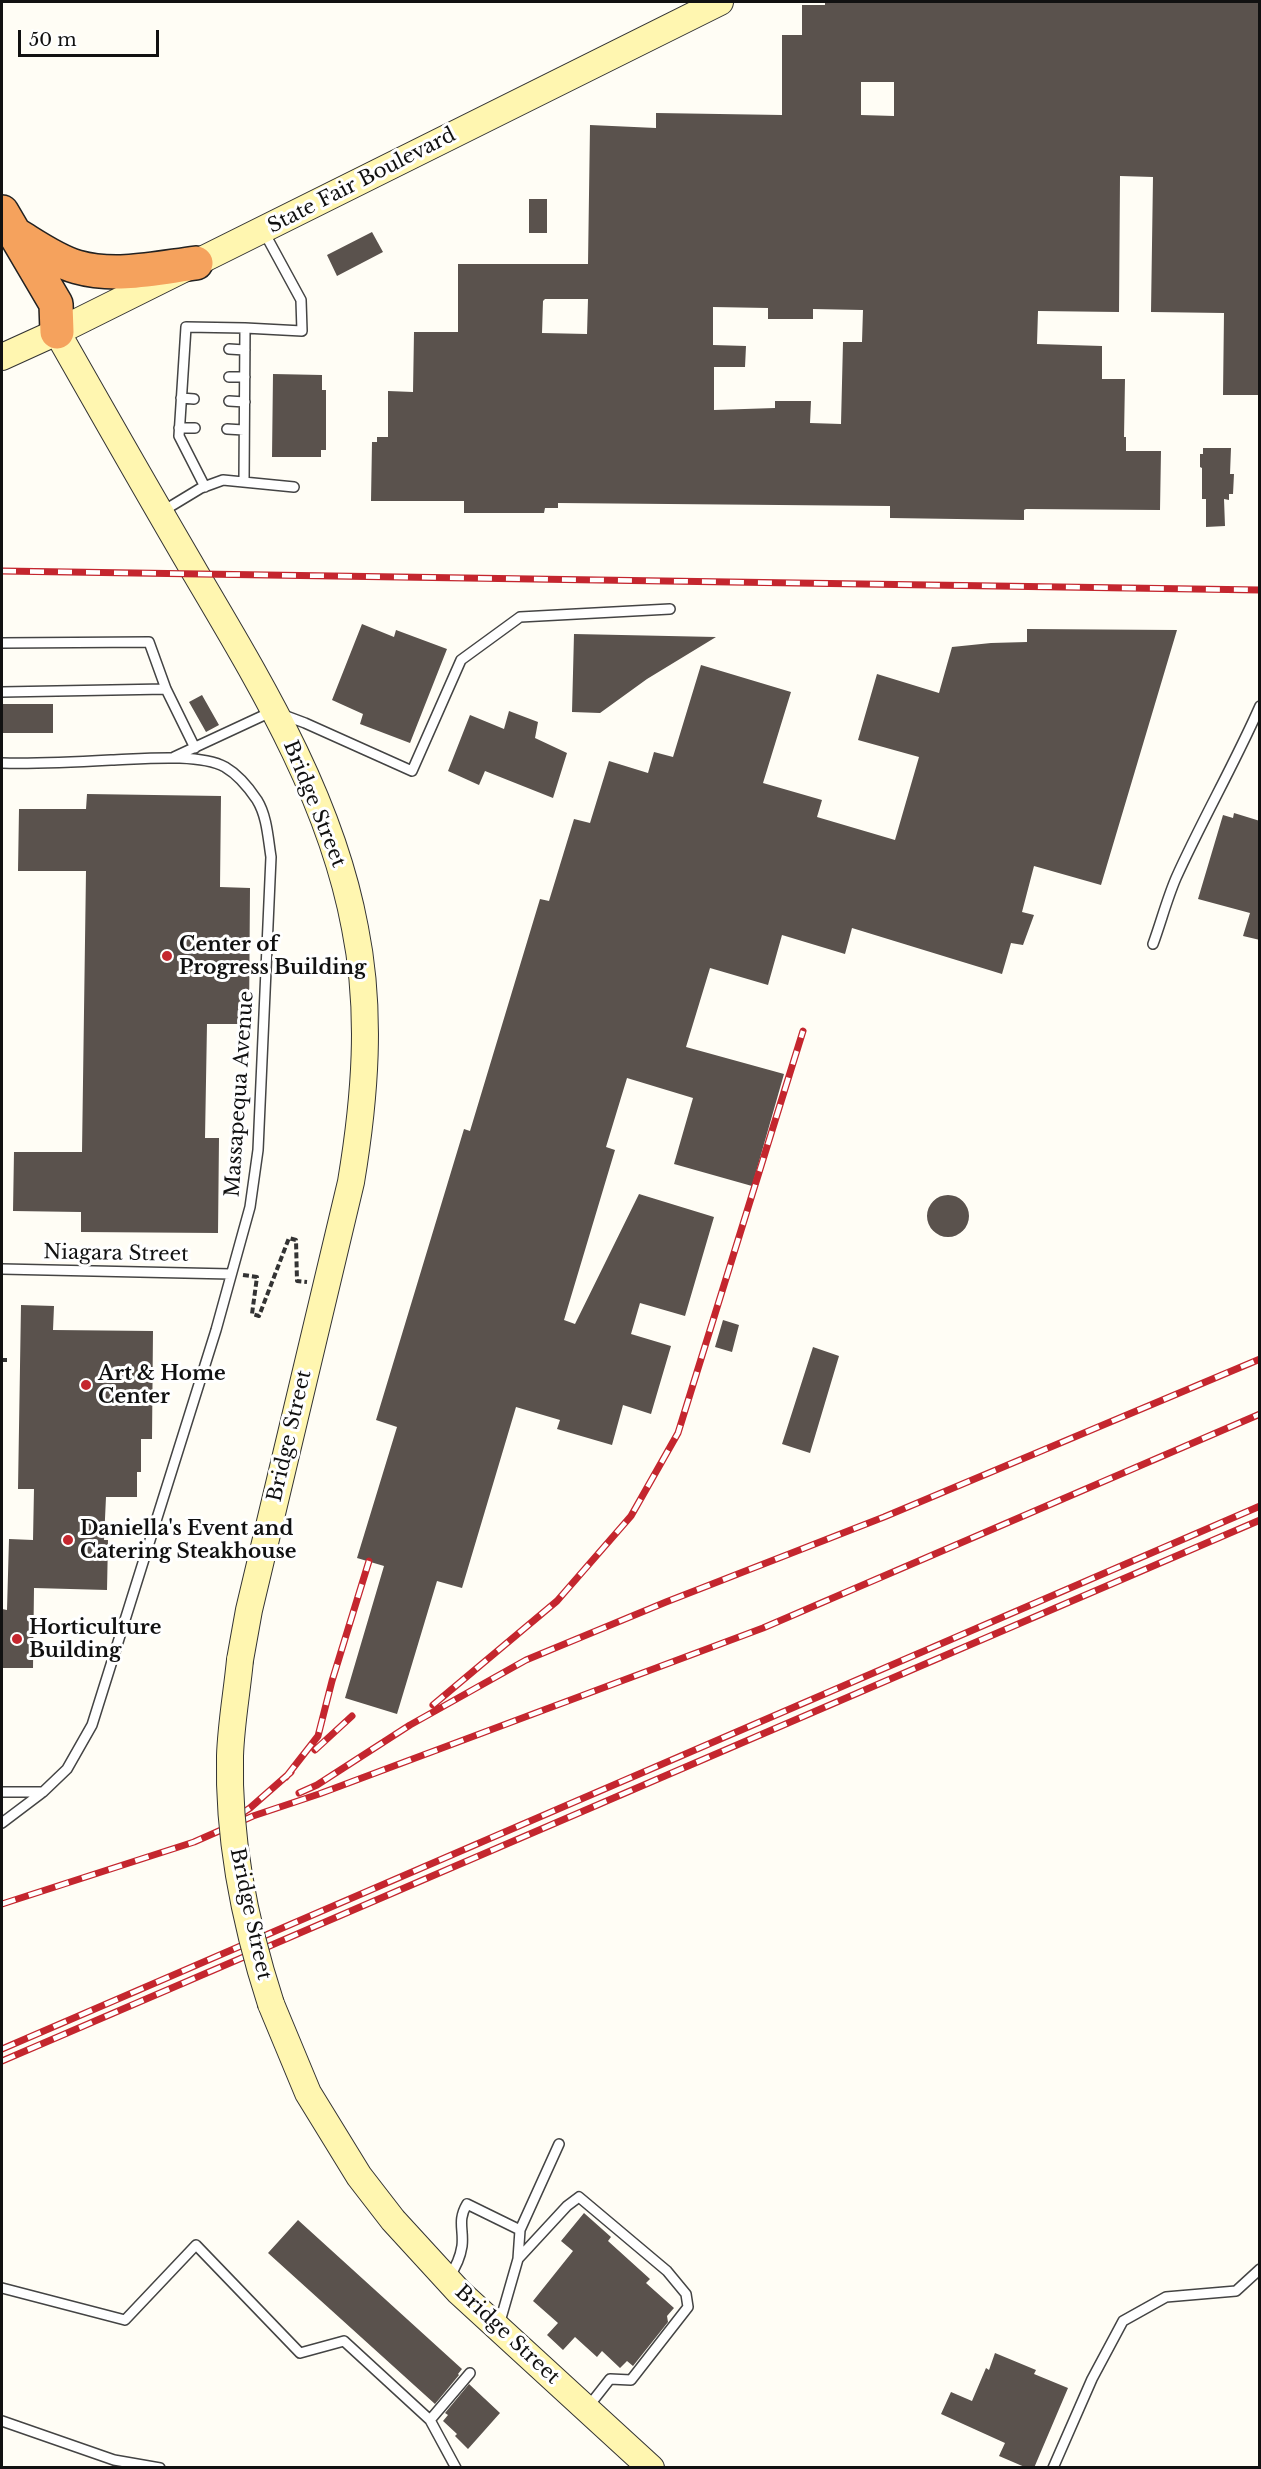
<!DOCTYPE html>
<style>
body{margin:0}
#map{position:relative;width:1261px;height:2469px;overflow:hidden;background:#fffdf5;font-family:"Libre Baskerville",serif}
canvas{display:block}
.frame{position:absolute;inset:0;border:3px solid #111;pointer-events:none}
.scale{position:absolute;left:18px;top:30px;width:141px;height:27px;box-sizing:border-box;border:3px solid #111;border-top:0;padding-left:8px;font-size:18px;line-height:21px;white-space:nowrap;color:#111;-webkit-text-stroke:4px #fff;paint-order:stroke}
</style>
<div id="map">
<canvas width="1261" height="2469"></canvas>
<div class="frame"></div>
<div class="scale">50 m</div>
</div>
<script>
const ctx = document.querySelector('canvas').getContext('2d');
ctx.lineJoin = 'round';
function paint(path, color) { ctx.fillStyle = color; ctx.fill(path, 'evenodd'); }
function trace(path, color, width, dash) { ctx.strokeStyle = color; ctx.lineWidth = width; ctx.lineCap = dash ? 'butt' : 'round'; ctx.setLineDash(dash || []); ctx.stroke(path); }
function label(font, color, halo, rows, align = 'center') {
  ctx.font = font + ' "Libre Baskerville",serif'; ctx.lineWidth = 6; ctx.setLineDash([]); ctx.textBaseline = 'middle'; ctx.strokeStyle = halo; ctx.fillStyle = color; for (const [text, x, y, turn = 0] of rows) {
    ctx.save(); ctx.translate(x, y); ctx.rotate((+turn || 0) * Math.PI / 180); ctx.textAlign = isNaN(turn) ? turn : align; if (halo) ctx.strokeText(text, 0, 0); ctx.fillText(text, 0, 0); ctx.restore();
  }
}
paint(new Path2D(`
 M825 2H1260V395H1223L1224 313 1151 312 1153 177 1120 176 1119 312 1038 311 1037 344 1102 346V379H1125L1124 437H1126V451H1161L1160 510 1026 509 1024 510V520L890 518V506L558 503V508H545L544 513H464V501H371L372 442H377V437H388V391L413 392 414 332H458V264H588L590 125 656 128V113L782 115V35H802V5H825ZM861 82H894V116L861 115ZM545 299H588L587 334 542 333 543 301ZM713 307 768 308V319H813V309L863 310 862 342H843L841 424 810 423 811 401H775V408L714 410V367H745L746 346 713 345Z
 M529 199H547V233H529Z
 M372 232 383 252 337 276 327 255Z
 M273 374 322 375V390H326V450H321V457H272Z
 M1203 448H1231L1230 474H1234L1233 494H1229V500L1224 499 1225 526 1206 527V499H1202V468L1200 467V454H1203Z
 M362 624 394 637 396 630 447 649 410 743 360 724 363 714 332 700Z
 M1027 629 1177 630 1101 885 1034 866 1022 912 1034 915 1023 945 1011 943 1002 974 852 928 845 954 782 935 768 985 710 968 686 1047 784 1074 752 1186 674 1164 693 1098 627 1078 606 1147 615 1150 564 1320 575 1324 639 1194 714 1217 685 1316 640 1303 631 1334 671 1346 651 1414 623 1405 612 1445 557 1429 560 1420 516 1407 462 1588 437 1581 397 1714 345 1698 384 1566 357 1558 397 1427 376 1420 464 1129 470 1131 540 899 549 901 574 819 590 823 609 761 648 773 654 752 673 757 701 665 791 692 763 783 822 800 817 817 895 840 919 757 858 740 877 674 939 693 952 647 991 643 1027 642Z
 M574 634 716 637 647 679 600 713 572 712Z
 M202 695 219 725 206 732 189 702Z
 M2 704H53V733H2Z
 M509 711 538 722 535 738 567 753 553 798 485 771 479 785 448 771 470 715 504 729Z
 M87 794 221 796 220 887 250 888 249 1024H207L205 1138H219L218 1233 81 1232V1212L13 1211 14 1152H82L86 871H18L19 809H86Z
 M1234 813 1260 821V940L1243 936 1250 913 1198 899 1223 815 1233 818Z
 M927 1216a21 21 0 1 1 42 0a21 21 0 1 1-42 0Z
 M21 1305 54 1306 53 1330 153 1331 152 1439H141V1472H137V1497H106L104 1540H108L107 1590 34 1588 33 1668H2V1609L7 1610 9 1539 33 1540 34 1489H18Z
 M723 1320 739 1325 732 1352 715 1347Z
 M813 1347 839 1356 810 1453 782 1444Z
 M584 2213 611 2237 608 2241 650 2279 646 2283 674 2308 667 2316 668 2322 633 2366 627 2361 620 2368 602 2351 597 2357 575 2337 563 2350 547 2335 558 2323 533 2301 573 2251 561 2241Z
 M298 2220 462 2369 458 2374 459 2375 435 2404 268 2253Z
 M995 2353 1036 2370 1034 2374 1068 2388 1034 2468H1027L999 2456 1005 2443 941 2414 951 2392 972 2401 986 2368 989 2370Z
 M469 2384 500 2413 468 2449 455 2436 457 2434 443 2421 448 2415 445 2413Z`), '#5a524d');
const lane = new Path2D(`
 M245 328 302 331 301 300 264 232
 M229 349 245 350
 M229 377H245
 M181 398 194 399
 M229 401 245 402
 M179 428H195
 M227 429 244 430
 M205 487 179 436 186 327 245 328 244 482
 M163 511 201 488 223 480 294 487
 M2 643 149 642 166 689 195 748
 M2 692 166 689
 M174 757 273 711 305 723 412 771 461 660 520 617 670 609
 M2 763C38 764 75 762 111 760 141 759 199 753 225 767 237 774 249 788 257 800 267 816 268 838 271 857L258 1150 250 1207 216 1330 92 1725 67 1769 43 1792 2 1823
 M1153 944C1161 922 1167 899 1176 878 1202 820 1234 765 1260 706
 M2 1269 231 1274
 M2 1792H43
 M518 2259 567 2206 579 2197 667 2271 686 2294 688 2307 631 2380 610 2379 588 2407
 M449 2277C456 2267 460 2259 462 2246 464 2229 457 2221 467 2204L520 2230
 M2 2288 125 2320 196 2245 300 2353 344 2341 430 2420 470 2373
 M499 2325 518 2259 520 2230 559 2144
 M430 2420 456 2468
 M2 2421 114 2460 160 2468
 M1053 2468 1092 2379 1123 2321 1166 2297 1236 2291 1260 2269`);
const secondary = new Path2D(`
 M57 332C103 413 149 494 196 574 262 686 331 799 355 928 372 1012 365 1098 351 1182L249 1610 240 1660
 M2 357 57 332 720 2
 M271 2004 308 2093 359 2176 393 2220 459 2292 651 2468`);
const highway = new Path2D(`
 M2 212 56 304 57 332
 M17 235C35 246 56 261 77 267 116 278 157 268 196 263`);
trace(lane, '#444', 12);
trace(secondary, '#333', 28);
trace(highway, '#222', 36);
trace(new Path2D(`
 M243 1275 257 1277 252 1314 259 1316 289 1238 296 1240 297 1281 307 1282
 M2 1360H7`), '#333', 4, [6, 3]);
trace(lane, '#fff', 9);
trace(secondary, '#fff6b0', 26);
trace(highway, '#f5a25d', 33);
const rail = new Path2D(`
 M2 571 1260 590
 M433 1705 557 1601 631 1516 678 1433 803 1031
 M315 1750 352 1716
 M286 1777 318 1736 332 1681 369 1561
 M299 1793 317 1785 410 1725 526 1660 666 1602 884 1517 1260 1359
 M238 1816 250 1808 291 1772
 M2 1904 194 1842 253 1816 319 1794 763 1628 1260 1414
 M2 2049 1260 1506
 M2 2061 1260 1520`);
trace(rail, '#c4262e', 7);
trace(rail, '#fff', 4.5, [14]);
const secondaryBridge = new Path2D(`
 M240 1660C237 1692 231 1724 230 1756 228 1840 245 1924 271 2004`);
trace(secondaryBridge, '#333', 28, []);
trace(secondaryBridge, '#fff6b0', 26);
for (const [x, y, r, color] of [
 [167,956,6,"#c4262e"],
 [86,1385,6,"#c4262e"],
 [68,1540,6,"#c4262e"],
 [17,1639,6,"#c4262e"]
]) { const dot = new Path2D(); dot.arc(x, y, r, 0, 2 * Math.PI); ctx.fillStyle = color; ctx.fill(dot); trace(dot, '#fff', 2); }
label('20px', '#111', '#fff', [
 ["State Fair Boulevard",362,181,-27],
 ["Bridge Street",314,804,68],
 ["Massapequa Avenue",240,1094,-86],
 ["Niagara Street",116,1254,1],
 ["Bridge Street",290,1436,-77],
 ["Bridge Street",250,1914,78],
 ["Bridge Street",507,2335,43]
]);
label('bold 20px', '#111', '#fff', [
 ["Center of",179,945],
 ["Progress Building",179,968],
 ["Art & Home",98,1374],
 ["Center",98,1397],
 ["Daniella's Event and",80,1529],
 ["Catering Steakhouse",80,1552],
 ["Horticulture",29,1628],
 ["Building",29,1651]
], 'left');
</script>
